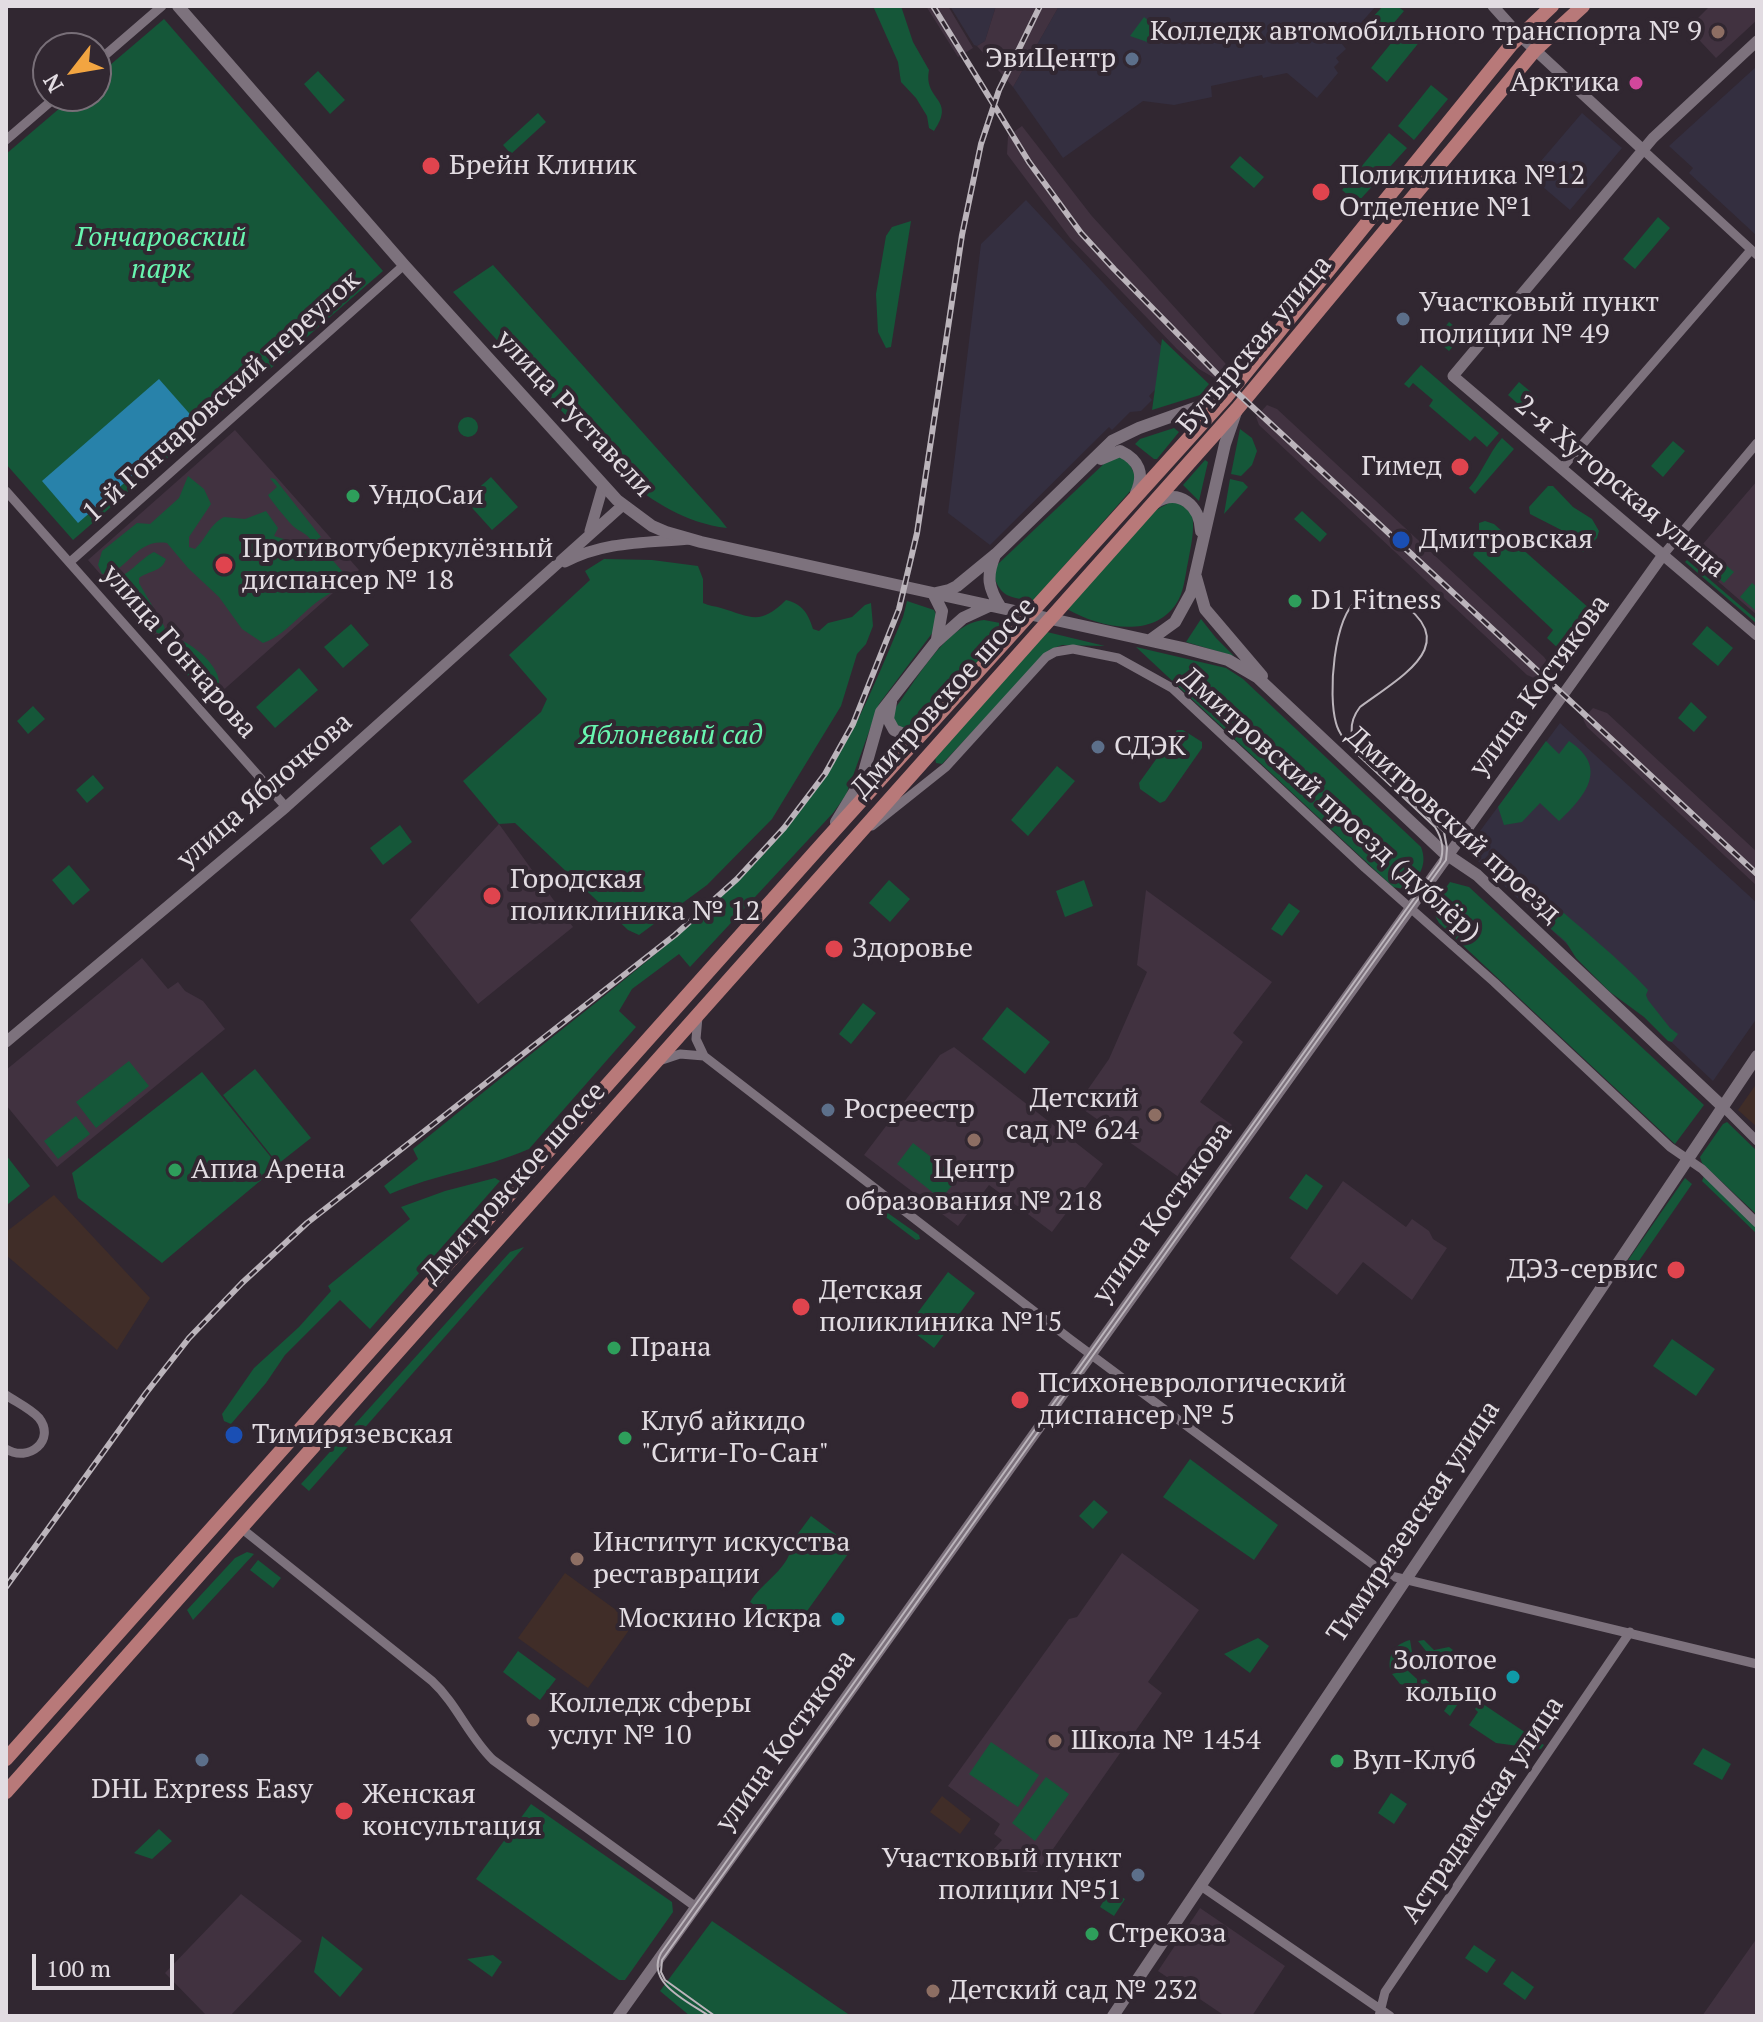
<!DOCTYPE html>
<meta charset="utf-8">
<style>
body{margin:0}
#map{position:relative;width:1763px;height:2022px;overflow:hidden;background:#312731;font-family:"PT Serif",serif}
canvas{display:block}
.frame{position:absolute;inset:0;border:8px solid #e2dce2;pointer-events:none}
.north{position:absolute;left:32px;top:32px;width:80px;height:80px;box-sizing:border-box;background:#312731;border:2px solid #786f78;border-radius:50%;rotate:239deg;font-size:22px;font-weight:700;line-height:32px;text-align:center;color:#e2dce2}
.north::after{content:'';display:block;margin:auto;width:28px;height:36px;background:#f2a541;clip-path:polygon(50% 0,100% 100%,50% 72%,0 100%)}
.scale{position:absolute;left:32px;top:1954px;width:142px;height:36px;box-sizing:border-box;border:4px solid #e2dce2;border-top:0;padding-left:10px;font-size:24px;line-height:28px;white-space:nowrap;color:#e2dce2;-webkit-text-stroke:6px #312731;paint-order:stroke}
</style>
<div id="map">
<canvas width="1763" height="2022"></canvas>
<div class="frame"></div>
<div class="north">N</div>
<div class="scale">100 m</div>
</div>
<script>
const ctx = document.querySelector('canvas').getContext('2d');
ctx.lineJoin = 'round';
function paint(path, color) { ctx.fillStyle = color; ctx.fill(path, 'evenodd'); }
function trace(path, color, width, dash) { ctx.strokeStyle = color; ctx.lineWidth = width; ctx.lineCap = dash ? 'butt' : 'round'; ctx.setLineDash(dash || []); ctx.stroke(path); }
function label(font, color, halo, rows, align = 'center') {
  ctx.font = font + ' "PT Serif",serif'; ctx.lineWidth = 8; ctx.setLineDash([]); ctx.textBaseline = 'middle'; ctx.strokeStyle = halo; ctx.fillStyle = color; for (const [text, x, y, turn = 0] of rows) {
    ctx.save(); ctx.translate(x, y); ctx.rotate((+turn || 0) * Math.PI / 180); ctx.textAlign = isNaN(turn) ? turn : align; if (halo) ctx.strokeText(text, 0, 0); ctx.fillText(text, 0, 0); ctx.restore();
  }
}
paint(new Path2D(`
 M950 6H996L985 41 977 46 974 45Z
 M1059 6H1376L1342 44 1346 49 1336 58 1339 62 1334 67 1338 73 1317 98 1287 73 1263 78 1262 75 1211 86 1212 97 1174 105 1143 101 1063 158 1013 87Z
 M1757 66V236L1689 173 1693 168 1669 146Z
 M1582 113 1622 148 1570 210 1529 175Z
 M1026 200 1179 365 1149 396 1152 400 1141 411 1130 412 1112 430 1109 427 990 545 948 513 981 244Z
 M1560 723 1757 903V1018L1713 1081 1466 850Z`), '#342f40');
paint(new Path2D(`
 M1757 1083V1127L1738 1110Z
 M54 1195 150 1298 117 1350 6 1255V1232Z
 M565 1573 634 1623 588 1688 518 1638Z
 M942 1796 971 1819 960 1834 930 1812Z`), '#402d28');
paint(new Path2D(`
 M926 6H948L973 48 958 57Z
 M996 6H1059L1013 87 977 46 985 41Z
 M1710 6H1757V20L1716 58 1688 28Z
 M1022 126 1091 215 1225 363 1228 368 1216 379 1199 369 1177 349 1070 238 1007 154 1008 136Z
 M1267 405 1277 409 1544 657 1554 671 1543 682 1527 675 1259 425 1256 417Z
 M235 430 359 570 211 701 88 560Z
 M1757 481V615L1691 558Z
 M1593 708 1607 713 1757 852V886L1587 727 1583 719Z
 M499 824 573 927 478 1004 410 920Z
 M1146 890 1272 982 1233 1033 1243 1042 1200 1102 1232 1125 1190 1185 1077 1105 1109 1059 1147 972 1137 965Z
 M142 958 168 989 178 982 185 991 203 1001 225 1029 57 1167 6 1105V1070Z
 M954 1047 1103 1164 1052 1232 989 1185 958 1226 864 1155 896 1113 905 1119 913 1109 904 1102 940 1055Z
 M1343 1181 1406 1227 1412 1219 1429 1231 1433 1239 1447 1248 1412 1300 1363 1262 1337 1295 1290 1258Z
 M1122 1553 1199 1610 1148 1682 1162 1693 1037 1872 1020 1871 993 1850 1002 1840 994 1834 1000 1824 948 1786 1069 1619 1077 1617Z
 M241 1894 302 1941 230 2016H207L165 1973Z
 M1200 1908 1285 1966 1252 2016H1225L1158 1971Z
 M1757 1938V2016H1702Z`), '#413240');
paint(new Path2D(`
 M873 6H901L913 42 929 70C923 101 957 98 934 131L929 128 927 116 916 98 901 82 898 62Z
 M1383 6H1397L1404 11 1386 32 1371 19Z
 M1144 17 1155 26 1150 43 1130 36Z
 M164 19 383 271 73 540 6 464V154L74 96H96V77Z
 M1405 26 1421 40 1387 82 1371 68Z
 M318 71 345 100 330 114 304 84Z
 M1431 85 1448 99 1414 140 1398 126Z
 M538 113 546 122 511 154 503 145Z
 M1389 133 1407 148 1357 203 1342 190Z
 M1240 156 1264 177 1254 188 1230 167Z
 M1658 217 1670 228 1635 269 1623 259Z
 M911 221 891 347 886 348 878 332 876 294 886 236 892 227Z
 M493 265 720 519 727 528C685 523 654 502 622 477L453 292Z
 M1449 322 1464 334 1449 351 1435 339Z
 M1162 339 1211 386 1200 395 1152 410Z
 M1421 365 1499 433 1487 447 1475 436 1470 441 1429 406 1433 400 1413 383 1409 388 1404 384Z
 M1519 382 1537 397 1526 411 1508 395Z
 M458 427a10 10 0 1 1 20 0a10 10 0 1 1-20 0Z
 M1174 428 1179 432 1157 459H1154L1135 444 1140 439Z
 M1240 429 1252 438 1257 451 1252 465 1241 476 1231 474Z
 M1502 438 1514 449 1475 494 1469 488C1483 472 1488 454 1502 438Z
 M1673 441 1685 451 1663 477 1651 466Z
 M1118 456 1127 459 1136 477 1132 489 1033 601C1010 597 1000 598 993 573L998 564 1109 459Z
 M1205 460 1208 462 1199 501 1183 485Z
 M188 476 204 489 211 504 189 537V547L195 549C206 539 209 525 224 517L245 519 266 511 278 528 274 536 317 549 321 546 323 556 328 555 342 571 337 590C305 604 291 633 263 643L242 629 219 597 188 568 167 543C134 538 128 574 102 574L98 565 102 551 137 523 150 524 179 498Z
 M491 477 518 507 492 530 465 500Z
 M270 478 275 479 321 537 313 542C304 531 301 533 293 526 288 521 272 502 268 495L277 487Z
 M1230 479 1243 482 1248 487 1224 514Z
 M1548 486H1553L1573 507 1592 519 1599 531 1597 538 1583 552 1576 550 1573 536 1530 514 1529 507Z
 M1171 502 1179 503 1192 513C1195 530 1191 545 1188 562 1185 576 1184 593 1176 604 1152 640 1098 627 1067 609L1156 510Z
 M1302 511 1327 534 1320 542 1294 519Z
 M1485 521 1494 524 1599 617 1572 655 1563 656 1561 651 1547 638 1553 630 1473 555 1479 541V523Z
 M1708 550 1734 572 1724 583 1699 561Z
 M154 552 166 559C162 572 148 571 139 578V583L164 626 165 630 161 634C147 632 119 593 112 579 130 576 138 560 154 552Z
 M604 559 652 560 698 566 703 579V603C709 606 715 606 721 608 751 617 760 626 786 600 802 604 808 613 813 629L819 631 828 623 852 617 865 605 871 603 873 626 866 644 857 654 841 706 772 819 707 885 639 935 628 930 515 823 499 824 463 781 541 712 547 699 509 655 590 580 585 571Z
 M1687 560 1757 620V624L1685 562Z
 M1752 583 1757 587V612L1740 597Z
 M907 601 934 610 937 617 936 628 879 704 846 795 833 813 690 967 679 954 632 989 619 1011 636 1027 529 1149C484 1169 435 1174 390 1194L384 1186 418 1159 413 1149C474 1099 536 1050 598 1001 681 934 767 866 826 775 859 726 880 671 903 617Z
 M1201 619 1216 638 1234 656 1186 642Z
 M984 620 1011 625 917 728 901 730 893 718 894 710C916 681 947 623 984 620Z
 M351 624 369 645 343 668 324 647Z
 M1707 626 1733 648 1718 666 1692 644Z
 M1047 632 1105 646 1062 645 1049 650 942 764 936 763 935 757Z
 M183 641C197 648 221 668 219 685L204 687 187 675 174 645Z
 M1136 647 1226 668 1243 679 1421 847C1428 865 1419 876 1408 890L1393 887Z
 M299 668 318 690 275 728 256 707Z
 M1691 702 1707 717 1694 732 1678 718Z
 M33 706 45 719 28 734 17 721Z
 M1177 730H1183L1202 742V748L1165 801 1160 803 1140 789 1139 783Z
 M1546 741 1559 754 1569 741C1609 767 1586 796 1559 821L1540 803 1522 822 1504 825 1498 807Z
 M1057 766 1075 781 1028 836 1011 820Z
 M93 775 104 788 87 803 76 790Z
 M400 825 412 842 383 865 370 848Z
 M69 865 90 890 73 905 52 880Z
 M889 880 910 899 890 922 869 903Z
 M1084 880 1093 906 1065 917 1056 891Z
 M1450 882 1469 887 1704 1105 1675 1144 1439 923 1431 908Z
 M1537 892 1547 898C1580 928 1618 957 1648 990L1646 995 1648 1000 1670 1028 1678 1034 1672 1042 1668 1041 1644 1017 1610 992 1576 958 1566 942 1543 922 1528 895Z
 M1289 903 1300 911 1282 936 1271 929Z
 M863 1003 876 1013 851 1044 839 1034Z
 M1007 1007 1050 1042 1025 1074 982 1039Z
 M129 1061 149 1086 96 1128 76 1102Z
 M255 1069 311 1138 278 1164 223 1095Z
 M202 1072 278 1166 162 1263 78 1198 72 1173Z
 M76 1116 90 1134 58 1159 44 1141Z
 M1727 1122 1757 1151V1215L1702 1163 1700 1157 1723 1124Z
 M913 1143 958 1178 941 1199 897 1164Z
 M6 1155 30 1186 7 1205 6 1204Z
 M1306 1174 1323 1186 1307 1210 1289 1198Z
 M1704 1176 1757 1227V1234L1702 1181Z
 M495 1178 500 1181 370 1329 340 1300 285 1355 266 1383 231 1424 224 1421 222 1414 254 1368 299 1327 331 1291 328 1286 410 1219 401 1207 445 1191Z
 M1685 1178 1692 1184 1634 1268 1626 1263Z
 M868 1199 919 1235 920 1239 916 1240 871 1206Z
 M524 1247 309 1491 301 1484 510 1252Z
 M948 1272 975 1293 934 1348 907 1327Z
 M1672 1339 1715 1369 1696 1396 1653 1366Z
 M1190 1459 1278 1525 1254 1560 1163 1497Z
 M1094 1500 1108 1512 1093 1529 1079 1516Z
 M811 1516 853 1547 792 1632 750 1602C761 1583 793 1566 791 1543Z
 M247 1552 254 1554 193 1620 187 1610 235 1558Z
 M258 1560 281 1578 273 1588 250 1570Z
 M1258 1638 1269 1646 1250 1673 1224 1654Z
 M1410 1640 1412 1652 1406 1665 1390 1669C1388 1654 1395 1644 1410 1640Z
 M1424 1640 1434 1650 1449 1647 1453 1650 1445 1657 1430 1656 1418 1641Z
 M518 1651 556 1679 540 1700 503 1672Z
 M1407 1670 1417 1679V1688L1400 1684 1392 1674Z
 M1425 1679 1434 1687 1439 1702C1426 1701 1419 1693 1421 1680Z
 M1459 1688 1475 1698 1470 1705 1461 1699 1450 1716 1444 1711Z
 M1480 1702 1544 1745 1541 1749 1496 1743 1469 1725 1478 1712 1475 1709Z
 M991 1742 1039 1775 1018 1807 969 1774Z
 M1703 1748 1731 1764 1722 1780 1693 1764Z
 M1046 1777 1069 1794 1035 1841 1012 1823Z
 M1391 1793 1407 1804 1394 1824 1378 1813Z
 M531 1804 672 1902 673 1912 625 1980H619L476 1879Z
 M159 1829 172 1841 152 1859 134 1853Z
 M1110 1890 1125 1899 1114 1916 1100 1907Z
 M712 1921 851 2016H690L660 1991Z
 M322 1936 363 1969 340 1997 314 1972Z
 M1474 1945 1496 1960 1487 1973 1465 1958Z
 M493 1955 502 1962 492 1977 467 1959Z
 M1512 1971 1534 1987 1525 2000 1503 1984Z`), '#155739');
paint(new Path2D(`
 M159 379 196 421 78 523 42 481Z`), '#2882aa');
trace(new Path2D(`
 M96 63 162 6
 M6 140 57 96
 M1642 149 1757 255
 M1561 469 1751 250
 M6 491 286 807
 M1663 555 1757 443
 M70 562 404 265
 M872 826 946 767 1046 657 1055 652 1073 649 1118 658 1172 688 1365 868 1494 982 1670 1147 1702 1169 1757 1223
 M698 1017 696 1039 704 1056
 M659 1061 680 1054 704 1056 1070 1339 1387 1575 1757 1664
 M1723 1107 1757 1141
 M6 1395C16 1402 31 1409 39 1418 56 1440 29 1463 6 1449
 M241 1528 432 1681C457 1704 469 1737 493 1760L696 1907
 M1201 1886 1390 2016
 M1379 2016 1385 1992 1630 1632`), '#7d727d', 9);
trace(new Path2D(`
 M1493 6 1520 36 1642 149
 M1757 41 1653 138 1453 376 1757 635
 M590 531 603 486
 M565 562C604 541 646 543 689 539
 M6 1042 286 807 623 505
 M618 2016 1663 555`), '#7d727d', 11);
trace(new Path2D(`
 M178 6 404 265 617 500 652 526 666 532 701 542 1183 648 1228 660 1257 677 1443 852 1477 875 1723 1107
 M1101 459 1120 451C1139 460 1145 474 1136 493
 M1155 503C1179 487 1200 506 1201 531
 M995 555C986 577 988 588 1001 608
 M1196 577 1205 609 1262 676
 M933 593 942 611 937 639
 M936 593 949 590 957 586 996 554 1112 441 1139 428 1226 397
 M1150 640 1175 622 1191 593 1225 444 1236 412
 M891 702 888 719 894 730 906 735 924 729
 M836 822 862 779 881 712 935 643 963 618 989 606
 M1113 2016 1757 1056`), '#7d727d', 12);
trace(new Path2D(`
 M6 1759 823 843 1226 397 1511 45 1552 6
 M6 1792 1237 409 1535 50 1583 6`), '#b87979', 14);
trace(new Path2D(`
 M709 2016C689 2002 645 1983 661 1953L1440 862C1445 849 1442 838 1435 827L1357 754C1349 745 1339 735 1336 723 1328 695 1333 618 1358 599 1366 592 1377 593 1387 594 1470 640 1405 674 1360 707 1347 724 1350 739 1362 756L1444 832 1447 848 1446 860 662 1960 661 1972 665 1980 715 2016`), '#bbb4bb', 2);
const rail = new Path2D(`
 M933 6 1029 162 1081 233 1114 269 1219 376 1757 874
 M6 1587 146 1393 189 1338 242 1283 307 1223 675 935 737 879 784 828 825 774 853 724 899 609 917 533 962 235 981 144 999 90 1040 6`);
trace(rail, '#bbb4bb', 6);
trace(rail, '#312731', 3, [9]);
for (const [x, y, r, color] of [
 [1718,32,8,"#8d6e63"],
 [1132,59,8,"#5c6f8a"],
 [1636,83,8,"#d1479c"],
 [431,166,10,"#e0444e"],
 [1321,192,10,"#e0444e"],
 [1403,319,8,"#5c6f8a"],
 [1460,467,10,"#e0444e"],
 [353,496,8,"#2e9e5b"],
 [1401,540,10,"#1a4fb4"],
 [224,565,10,"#e0444e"],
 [1295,601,8,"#2e9e5b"],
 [1098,747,8,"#5c6f8a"],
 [492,896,10,"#e0444e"],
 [834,949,10,"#e0444e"],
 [828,1110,8,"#5c6f8a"],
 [1155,1115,8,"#8d6e63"],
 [974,1140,8,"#8d6e63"],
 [175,1170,8,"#2e9e5b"],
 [1676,1270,10,"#e0444e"],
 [801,1307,10,"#e0444e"],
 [614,1348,8,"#2e9e5b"],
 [1020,1400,10,"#e0444e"],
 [234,1435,10,"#1a4fb4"],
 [625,1438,8,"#2e9e5b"],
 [577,1559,8,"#8d6e63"],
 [838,1619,8,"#0f9aa8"],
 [1513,1677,8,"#0f9aa8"],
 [533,1720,8,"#8d6e63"],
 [1055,1741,8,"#8d6e63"],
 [202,1760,8,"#5c6f8a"],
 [1337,1761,8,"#2e9e5b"],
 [344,1811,10,"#e0444e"],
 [1138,1875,8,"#5c6f8a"],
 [1092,1934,8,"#2e9e5b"],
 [933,1991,8,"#8d6e63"]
]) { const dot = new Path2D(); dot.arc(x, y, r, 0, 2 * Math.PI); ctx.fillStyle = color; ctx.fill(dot); trace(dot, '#312731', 3); }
label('28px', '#e2dce2', '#312731', [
 ["Колледж автомобильного транспорта № 9",1702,32,"right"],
 ["ЭвиЦентр",1116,59,"right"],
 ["Арктика",1620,83,"right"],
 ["Брейн Клиник",449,166],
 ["Поликлиника №12",1339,176],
 ["Отделение №1",1339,208],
 ["Участковый пункт",1419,303],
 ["полиции № 49",1419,335],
 ["Гимед",1442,467,"right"],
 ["УндоСаи",369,496],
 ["Дмитровская",1419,540],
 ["Противотуберкулёзный",242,549],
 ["диспансер № 18",242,581],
 ["D1 Fitness",1311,601],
 ["СДЭК",1114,747],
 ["Городская",510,880],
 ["поликлиника № 12",510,912],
 ["Здоровье",852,949],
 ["Детский",1139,1099,"right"],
 ["сад № 624",1139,1131,"right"],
 ["Росреестр",844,1110],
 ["Апиа Арена",191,1170],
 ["Центр",974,1170,"center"],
 ["образования № 218",974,1202,"center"],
 ["ДЭЗ-сервис",1658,1270,"right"],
 ["Детская",819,1291],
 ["поликлиника №15",819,1323],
 ["Прана",630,1348],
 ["Психоневрологический",1038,1384],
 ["диспансер № 5",1038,1416],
 ["Клуб айкидо",641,1422],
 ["\"Сити-Го-Сан\"",641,1454],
 ["Тимирязевская",252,1435],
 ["Институт искусства",593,1543],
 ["реставрации",593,1575],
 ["Москино Искра",822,1619,"right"],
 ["Золотое",1497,1661,"right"],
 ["кольцо",1497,1693,"right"],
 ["Колледж сферы",549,1704],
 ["услуг № 10",549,1736],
 ["Школа № 1454",1071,1741],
 ["Вуп-Клуб",1353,1761],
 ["DHL Express Easy",202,1790,"center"],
 ["Женская",362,1795],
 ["консультация",362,1827],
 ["Участковый пункт",1122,1859,"right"],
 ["полиции №51",1122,1891,"right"],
 ["Стрекоза",1108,1934],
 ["Детский сад № 232",949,1991]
], 'left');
label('italic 28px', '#68f6b0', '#312731', [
 ["Гончаровский",161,238],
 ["парк",161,270],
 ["Яблоневый сад",671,736]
]);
label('28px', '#e2dce2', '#312731', [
 ["Бутырская улица",1255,345,-50],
 ["1-й Гончаровский переулок",222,397,-42],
 ["улица Руставели",574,414,47],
 ["2-я Хуторская улица",1620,487,40],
 ["улица Гончарова",179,652,49],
 ["улица Костякова",1540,686,-54],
 ["Дмитровское шоссе",944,698,-48],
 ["улица Яблочкова",265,791,-41],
 ["Дмитровский проезд (дублёр)",1330,805,42],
 ["Дмитровский проезд",1453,825,42],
 ["Дмитровское шоссе",514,1183,-48],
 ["улица Костякова",1163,1213,-54],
 ["Тимирязевская улица",1414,1522,-56],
 ["улица Костякова",786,1741,-54],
 ["Астрадамская улица",1483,1810,-56]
]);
</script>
